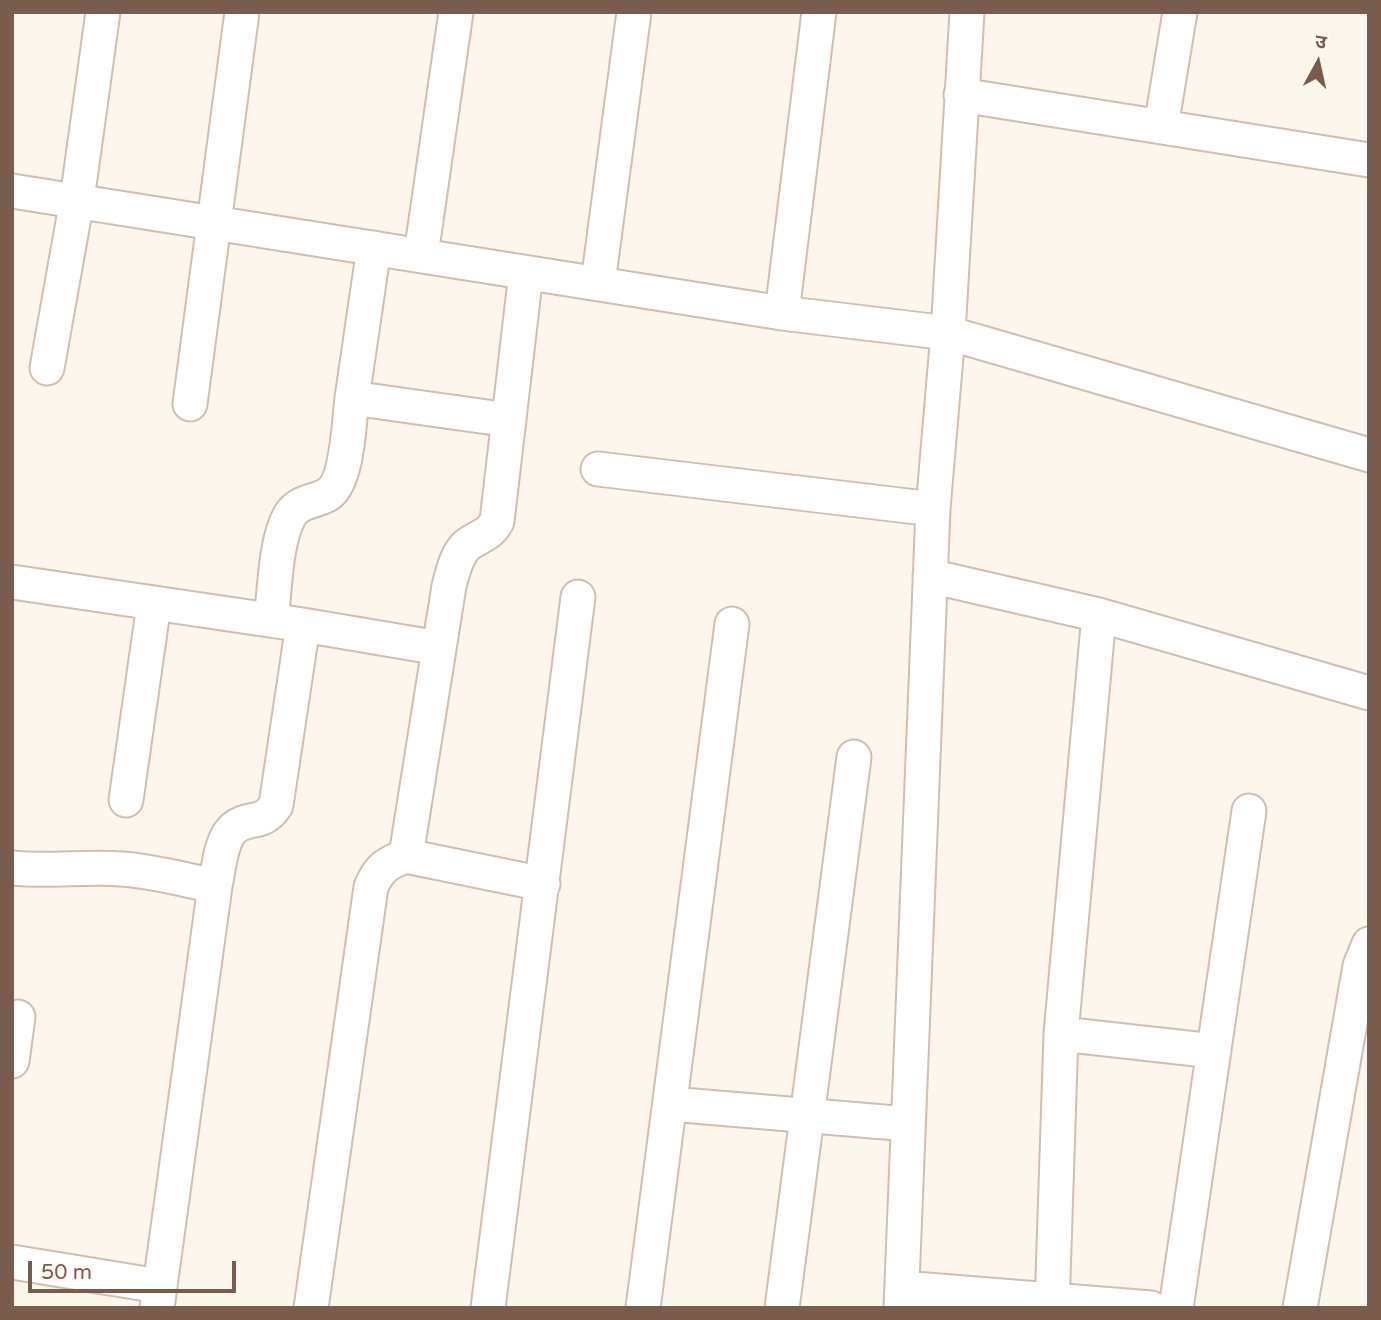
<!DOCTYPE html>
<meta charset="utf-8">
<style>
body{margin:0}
#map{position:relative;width:1381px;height:1320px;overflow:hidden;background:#fdf6ec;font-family:"Varela Round","Noto Sans Devanagari",sans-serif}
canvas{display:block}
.frame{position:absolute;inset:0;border:14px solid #7a5c4d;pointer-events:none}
.north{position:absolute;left:1283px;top:28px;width:70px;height:70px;-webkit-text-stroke:5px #fffaf3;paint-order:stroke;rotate:8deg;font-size:19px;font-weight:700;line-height:28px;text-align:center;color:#7a5c4d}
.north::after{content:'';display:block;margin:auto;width:24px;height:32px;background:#7a5c4d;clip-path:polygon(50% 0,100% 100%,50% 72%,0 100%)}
.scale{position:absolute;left:28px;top:1261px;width:208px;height:32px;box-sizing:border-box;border:4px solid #7a5c4d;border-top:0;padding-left:9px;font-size:21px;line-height:24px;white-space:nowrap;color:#7a5c4d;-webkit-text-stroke:5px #fffaf3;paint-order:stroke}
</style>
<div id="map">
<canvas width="1381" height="1320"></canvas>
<div class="frame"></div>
<div class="north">उ</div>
<div class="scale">50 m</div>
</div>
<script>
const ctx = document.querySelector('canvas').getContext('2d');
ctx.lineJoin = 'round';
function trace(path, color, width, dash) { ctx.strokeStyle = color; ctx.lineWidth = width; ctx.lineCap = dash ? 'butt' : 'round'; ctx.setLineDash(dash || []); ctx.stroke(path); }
const street = new Path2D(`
 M961 95 1369 160
 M1161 127 1180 12
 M12 191 782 313 948 333 1369 455
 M374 248 352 398 509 420
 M421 255 456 12
 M526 273 497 521C490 535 479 536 467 545 456 555 453 572 449 586L406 856 543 884
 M598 283 634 12
 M782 313 819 12
 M47 368 77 200 103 12
 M190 404 242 12
 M598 469 933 509
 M930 576 1099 615 1061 1034 1052 1308
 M12 582 303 625 439 648
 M1099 615 1369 693
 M271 620C275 590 275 541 290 515 299 501 314 502 327 495 348 483 349 421 352 398
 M126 800 154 604
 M12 868C49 872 85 866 122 869 153 871 185 880 215 886
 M1061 1034 1214 1051
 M12 1061 18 1017
 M670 1104 908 1124
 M12 1262 159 1286
 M902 1288 1151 1308
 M157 1308 215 886C219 869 220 840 234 828 248 816 263 826 276 805L303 625
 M311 1308 371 887C379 868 387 863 406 856
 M488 1308 578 597
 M643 1308 732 624
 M782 1308 854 757
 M901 1308 933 509 948 333 967 12
 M1176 1308 1249 811
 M1300 1308 1360 966 1369 944`);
trace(street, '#d1beb0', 37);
trace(street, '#fff', 33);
</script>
